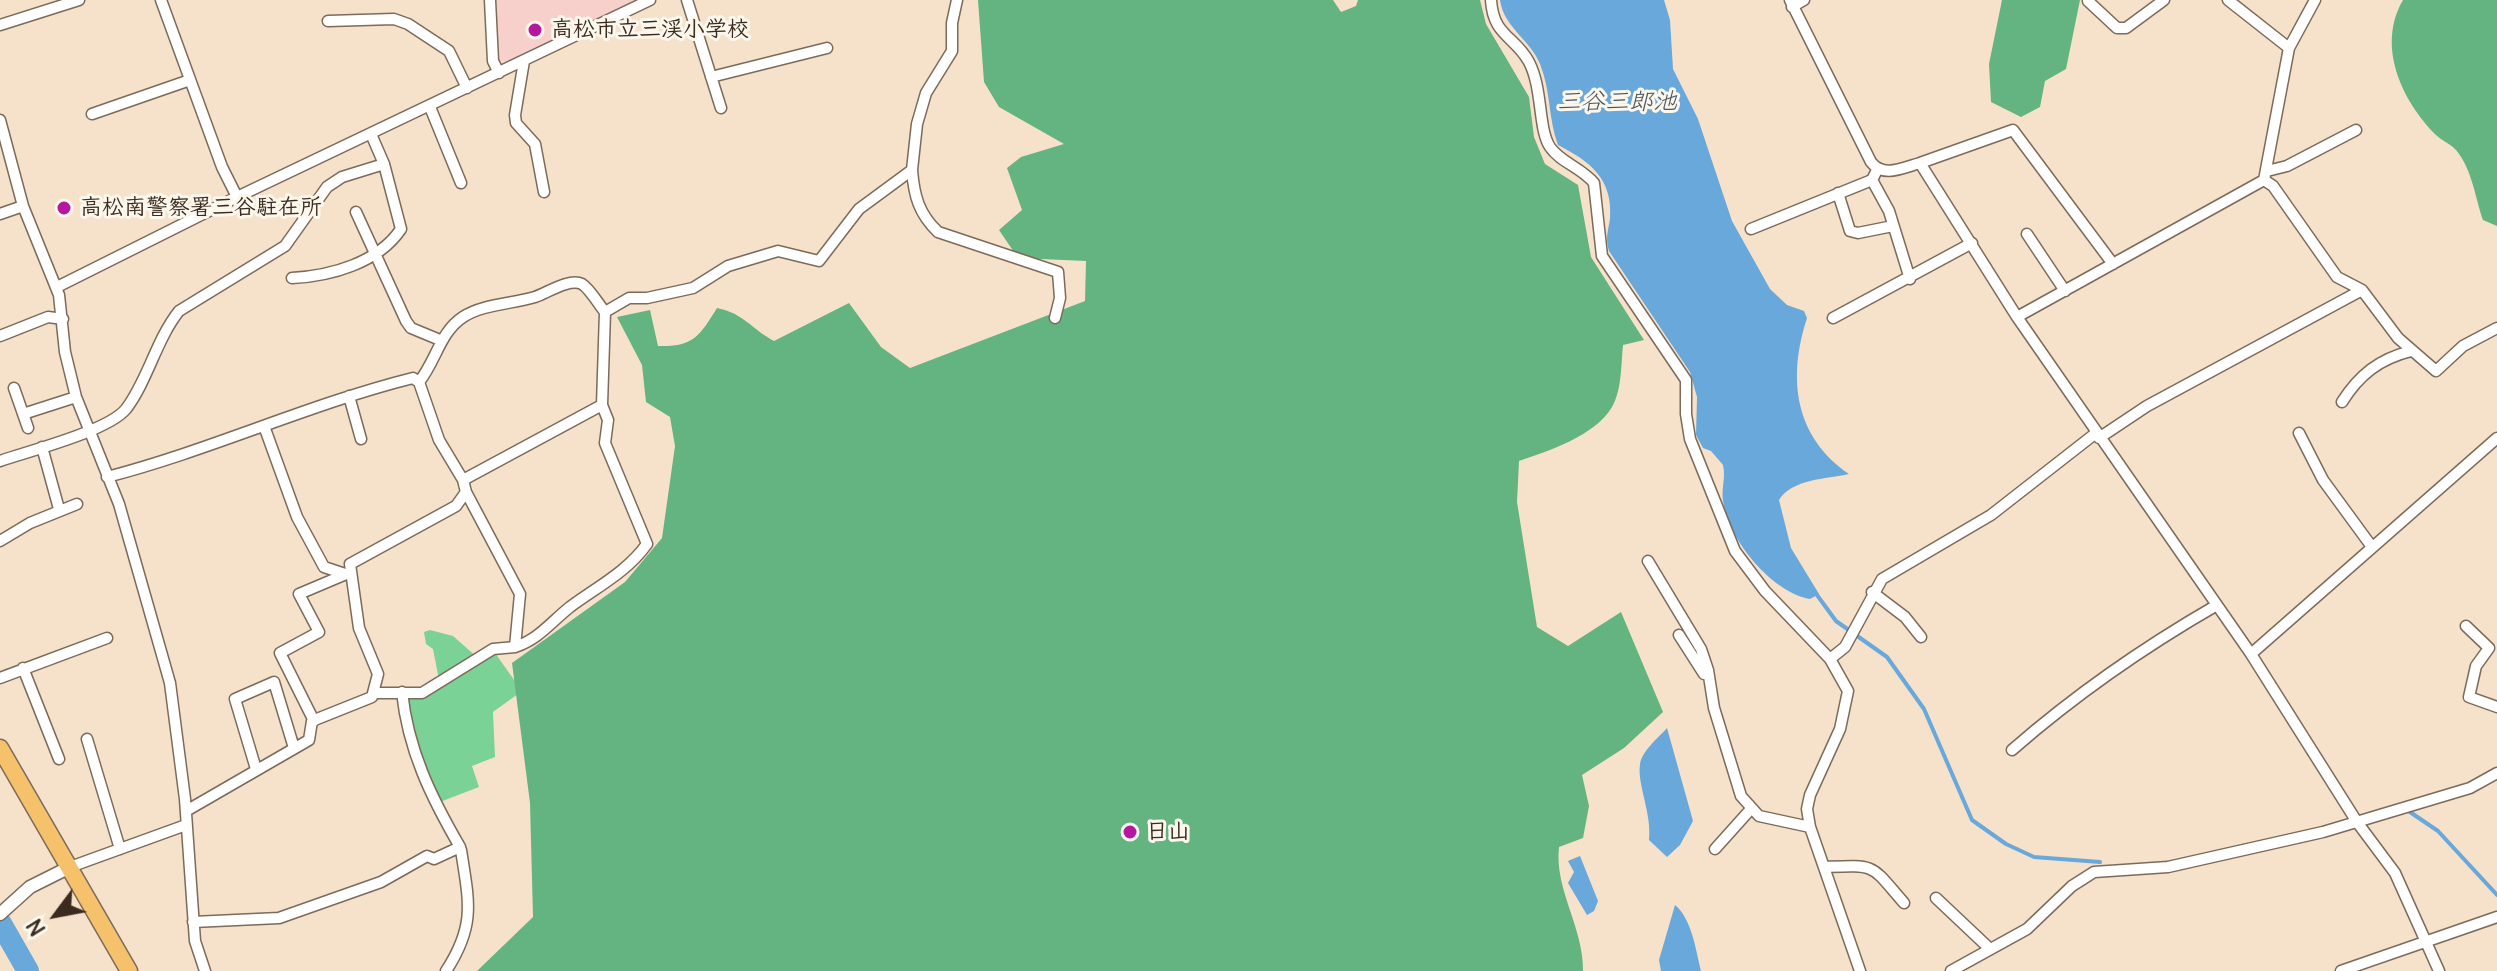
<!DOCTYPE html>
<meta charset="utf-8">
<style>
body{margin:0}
#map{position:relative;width:2497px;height:971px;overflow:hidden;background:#f6e2ca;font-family:Delius,sans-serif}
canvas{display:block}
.north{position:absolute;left:16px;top:875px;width:80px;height:80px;-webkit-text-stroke:6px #fbf7ec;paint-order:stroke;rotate:238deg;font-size:22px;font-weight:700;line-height:32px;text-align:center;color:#3b2a1e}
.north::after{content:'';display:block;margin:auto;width:28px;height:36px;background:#3b2a1e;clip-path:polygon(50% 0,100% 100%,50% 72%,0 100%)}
</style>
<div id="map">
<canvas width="2497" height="971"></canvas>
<div class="north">N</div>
</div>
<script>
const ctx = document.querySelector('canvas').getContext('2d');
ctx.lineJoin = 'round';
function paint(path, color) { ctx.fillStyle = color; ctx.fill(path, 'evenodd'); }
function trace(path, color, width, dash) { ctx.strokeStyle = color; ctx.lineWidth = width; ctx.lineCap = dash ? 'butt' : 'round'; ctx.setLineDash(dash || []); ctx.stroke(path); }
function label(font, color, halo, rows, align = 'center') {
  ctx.font = font + ' Delius,"Klee One",sans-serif'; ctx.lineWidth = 6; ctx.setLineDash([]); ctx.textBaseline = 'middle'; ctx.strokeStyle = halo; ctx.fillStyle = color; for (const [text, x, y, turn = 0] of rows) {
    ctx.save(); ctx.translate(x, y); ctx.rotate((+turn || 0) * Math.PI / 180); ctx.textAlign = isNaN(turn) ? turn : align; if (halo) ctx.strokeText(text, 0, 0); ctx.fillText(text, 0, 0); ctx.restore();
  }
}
paint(new Path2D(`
 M494 0H637L512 61H496Z`), '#f7d0cc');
paint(new Path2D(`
 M430 630 453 636 478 658 495 653 522 691 493 712 495 757 472 766 479 787 440 802C425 767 408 734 409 696L440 685 433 649 426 644 424 632Z`), '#7ad297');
paint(new Path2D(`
 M978 0H1333L1341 12 1356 6 1358 0H1480L1486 24 1529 97 1534 137 1545 164 1578 185 1591 257 1644 340 1623 345C1621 364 1622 390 1612 407 1595 436 1548 451 1519 461L1517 502 1537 627 1568 646 1621 612 1663 712 1624 748 1582 775 1589 806 1583 838 1559 847C1554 889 1584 928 1583 971H477L533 917 530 803 512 663 625 582 662 538 675 446 670 417 646 402 642 365 617 317 650 310 658 346C693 347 699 337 717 308 745 314 750 328 774 341L849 303 881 347 910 368 1085 301 1086 261 1018 258 999 230 1022 210 1007 168 1021 157 1064 144 999 107 984 82Z
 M2002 0H2080L2066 69 2045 81 2040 107 2021 117 1991 102 1989 64Z
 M2403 0H2497V226L2483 220C2475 197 2472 169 2456 150 2451 144 2442 141 2436 135 2402 101 2376 46 2403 0Z`), '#63b480');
paint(new Path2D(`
 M1500 0H1664L1670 20 1673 69 1698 119 1732 221 1770 289 1787 305 1804 311 1807 318C1787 379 1795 437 1849 474 1826 479 1792 479 1779 500L1791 548 1819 594 1810 599C1772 592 1729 541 1723 501 1721 488 1726 478 1723 465L1711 451 1703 448 1696 435 1697 397 1690 372 1609 251C1605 238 1608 231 1610 219 1613 179 1591 162 1558 145 1548 118 1551 91 1540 64 1530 39 1504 28 1500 0Z
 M1667 728 1693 821 1680 845 1667 857 1649 840C1652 813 1637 785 1640 764 1642 751 1658 738 1667 728Z
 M1580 856 1598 901 1594 911 1587 915 1568 883 1574 872 1568 861Z
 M1675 905C1692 919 1696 951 1701 971H1661L1659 960Z`), '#68a8db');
trace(new Path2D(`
 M1817 595 1836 621 1887 657 1924 709 1972 820 2006 844 2034 857 2100 862
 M2407 810 2438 831 2497 895`), '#68a8db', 4);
trace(new Path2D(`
 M0 922 28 971`), '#68a8db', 22);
const minor = new Path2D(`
 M161 0 222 167 237 197
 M490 0 493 61 499 73
 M687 0 721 108
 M1491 0C1493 36 1515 36 1529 62 1543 89 1538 129 1550 147 1560 162 1582 168 1594 183L1602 256 1686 380V414L1690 439 1735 551 1765 591 1830 659 1848 691 1840 729 1810 795 1807 809 1810 827 1860 971
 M1790 0 1871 162C1883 178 1902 168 1920 163L2017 317 2251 654 2357 822 2395 873 2439 971
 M2228 0 2289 48
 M2088 1 2117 28H2126L2164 0
 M1792 7 1804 0
 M328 21 394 19 408 24 449 51 467 88
 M0 25 79 0
 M524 61 515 115 516 123 535 144 544 192
 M711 77 827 48
 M430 107 461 183
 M92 114 190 80
 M0 120 23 206 59 295 65 352 76 397 119 504 170 683 185 799 195 941 205 971
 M1920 163 2013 130 2113 264
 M912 170C914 196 919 214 938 232L1058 272 1060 298 1055 318
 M2267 171 2287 166 2356 130
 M1872 180 1889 211 1910 279
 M2264 180 2273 186 2337 277 2362 290 2398 338 2436 371 2463 346 2497 328
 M1838 193 1850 231 1858 233 1893 226
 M356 212 406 321 411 328 440 340
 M0 214 23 206
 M1751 229 1872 180 1877 170
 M2027 234 2065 291
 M292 278C331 276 378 263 401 229L384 164 371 134
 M57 287 237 197 650 0
 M2017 317 2264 180 2289 48 2315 0
 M1833 318 1972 243
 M0 336 48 317 63 319
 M419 382C436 361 440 332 463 317 483 304 512 304 535 297 547 293 569 278 582 284 590 289 599 305 605 312
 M14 388 28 428
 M349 396 361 439
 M2342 402C2359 375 2379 359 2411 351
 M23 414 76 397
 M264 426 297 517 324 567 345 574
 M2299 433 2323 480 2372 547
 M2099 438 2147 406 2362 290
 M42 447 59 509
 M0 461C29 451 108 431 126 409 148 380 156 340 179 311L285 246 327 187 342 177 384 164
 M107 477C211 450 309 404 413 378L419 382 439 440 463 480
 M0 541 30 523 77 504
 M1648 561 1701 649 1708 670 1714 708 1741 796 1759 816 1810 827
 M1872 592 1905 617 1921 637
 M2466 626 2489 648 2476 666 2469 697 2497 707
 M1679 635 1704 674
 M515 647C539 639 551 622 570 607 597 587 627 572 647 544L605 443 608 420 602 405
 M2251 654 2497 438
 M1830 659 1845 647 1882 579 1991 515 2096 433
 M23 668 59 759
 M0 678 107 638
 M373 693H422L493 649 515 647 520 594 466 492
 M314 721 280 653 319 632 299 594 351 572
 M87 739 120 849
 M2012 750C2075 695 2144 647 2217 605
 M256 769 235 699 274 682 294 748
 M186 811 309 740 312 721 372 697 378 674 359 628 350 564 456 506 466 492 463 480 602 405 605 312 629 298H647L693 288 728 266 778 251 819 261 859 209 912 170 917 124 926 93 952 51V23L957 0
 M1715 849 1750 810
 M70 867 186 825
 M1825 867C1878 865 1870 864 1904 903
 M1936 898 1989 948
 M193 922 279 918 381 882 427 856 434 859 460 847C431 797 408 750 402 692
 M446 971C476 925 469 902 461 850
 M1951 971 2027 929 2072 886 2094 872 2168 867 2323 832 2470 788 2497 773
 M2341 971 2497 917`);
const tertiary = new Path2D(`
 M0 914 30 887 70 867`);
const primary = new Path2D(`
 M0 748 129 971`);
trace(minor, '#7c6a5a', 13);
trace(tertiary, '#7c6a5a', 15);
trace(primary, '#7c6a5a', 19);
trace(minor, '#fff', 10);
trace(tertiary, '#fff', 12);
trace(primary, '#f5c16b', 16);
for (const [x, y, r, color] of [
 [535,30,8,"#b5179e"],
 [64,208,8,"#b5179e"],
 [1130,832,8,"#b5179e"]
]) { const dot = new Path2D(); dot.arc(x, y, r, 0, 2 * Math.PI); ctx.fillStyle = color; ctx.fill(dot); trace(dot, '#fbf7ec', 3); }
label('bold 22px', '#3b2a1e', '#fbf7ec', [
 ["高松市立三渓小学校",551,30],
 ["高松南警察署三谷駐在所",80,208],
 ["日山",1146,832]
], 'left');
label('italic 24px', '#4b5660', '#fbf7ec', [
 ["三谷三郎池",1617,102]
]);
</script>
